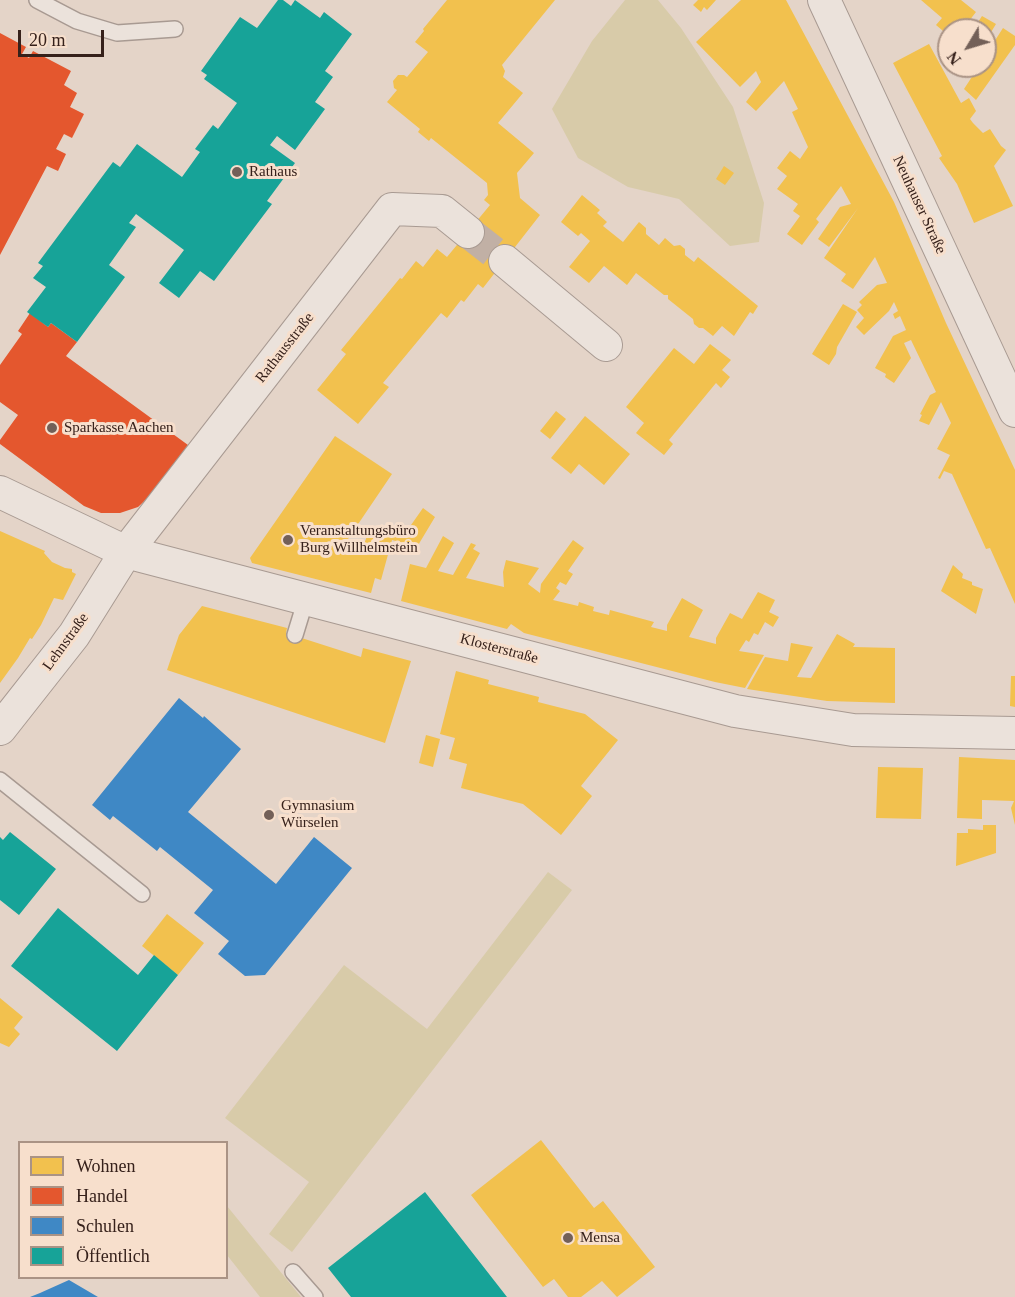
<!DOCTYPE html>
<meta charset="utf-8">
<style>
body{margin:0}
#map{position:relative;width:1015px;height:1297px;overflow:hidden;background:#e4d4c8;font-family:"Times New Roman",serif}
canvas{display:block}
.legend{position:absolute;left:18px;top:1141px;width:210px;height:138px;box-sizing:border-box;background:#f7dfcc;border:2px solid #aa9385;margin:0;padding:8px 10px;list-style:none;font-size:18px;color:#36211b}
.legend li{display:flex;align-items:center;gap:12px;height:30px}
.legend b{width:30px;border:2px solid #aa9385}
.north{position:absolute;left:937px;top:18px;width:60px;height:60px;box-sizing:border-box;background:#f7dfcc;border:2px solid #aa9385;border-radius:50%;rotate:232deg;font-size:16px;font-weight:700;line-height:24px;text-align:center;color:#36211b}
.north::after{content:'';display:block;margin:auto;width:21px;height:27px;background:#736058;clip-path:polygon(50% 0,100% 100%,50% 72%,0 100%)}
.scale{position:absolute;left:18px;top:30px;width:86px;height:27px;box-sizing:border-box;border:3px solid #36211b;border-top:0;padding-left:8px;font-size:18px;line-height:21px;white-space:nowrap;color:#36211b;-webkit-text-stroke:4px #f7dfcc;paint-order:stroke}
</style>
<div id="map">
<canvas width="1015" height="1297"></canvas>
<ul class="legend">
<li><b style="height:16px;background:#f2c14e"></b>Wohnen</li>
<li><b style="height:16px;background:#e4572e"></b>Handel</li>
<li><b style="height:16px;background:#3f88c5"></b>Schulen</li>
<li><b style="height:16px;background:#17a398"></b>Öffentlich</li>
</ul>
<div class="north">N</div>
<div class="scale">20 m</div>
</div>
<script>
const ctx = document.querySelector('canvas').getContext('2d');
ctx.lineJoin = 'round';
function paint(path, color) { ctx.fillStyle = color; ctx.fill(path, 'evenodd'); }
function trace(path, color, width, dash) { ctx.strokeStyle = color; ctx.lineWidth = width; ctx.lineCap = dash ? 'butt' : 'round'; ctx.setLineDash(dash || []); ctx.stroke(path); }
function label(font, color, halo, rows, align = 'center') {
  ctx.font = font + ' "Times New Roman",serif'; ctx.lineWidth = 6; ctx.setLineDash([]); ctx.textBaseline = 'middle'; ctx.strokeStyle = halo; ctx.fillStyle = color; for (const [text, x, y, turn = 0] of rows) {
    ctx.save(); ctx.translate(x, y); ctx.rotate((+turn || 0) * Math.PI / 180); ctx.textAlign = isNaN(turn) ? turn : align; if (halo) ctx.strokeText(text, 0, 0); ctx.fillText(text, 0, 0); ctx.restore();
  }
}
paint(new Path2D(`
 M625 0H658L681 28 733 107 764 203 759 242 730 246 679 199 628 187 578 158 552 109 592 41Z
 M548 872 572 890 292 1252 269 1234 309 1182 225 1118 344 965 427 1029Z
 M226 1206H227L301 1297H260L227 1255Z`), '#d8cba9');
paint(new Path2D(`
 M447 0H555L502 65 505 71 503 77 523 93 498 123 534 153 517 173 520 198 540 215 483 288 478 284 464 302 461 300 447 318 441 313 383 383 389 387 358 424 317 390 346 354 341 350 400 278 402 279 416 261 423 267 437 249 447 257 490 205 484 200 488 195 487 183 431 138 429 141 418 132 420 129 387 102 397 90 394 88 393 81 398 75H404L407 77 428 52 415 42 424 31 423 29Z
 M698 0H716L707 10 704 7 701 12 693 5Z
 M741 0H786L894 202 946 323 1015 470V604L990 548 986 549 952 474 944 471 940 479 938 478 950 455 937 449 951 423 941 402 929 425 919 421 922 415 920 414 930 395 936 392 911 340 904 343 911 358 894 383 885 377 886 374 875 368 893 336 906 330 900 316 895 319 893 314 898 311 894 302 889 311 864 335 856 327 864 318 857 310 862 305 859 302 877 285 887 283 875 257 853 289 841 281 846 274 824 258 858 208 829 247 818 239 840 207 851 204 841 186 816 219 819 222 802 245 787 234 800 216 793 211 798 204 777 189 787 176 777 168 790 151 800 159 808 147 792 112 798 109 784 81 756 111 746 102 761 82 756 71 740 87 696 42Z
 M921 0H961L976 12 962 30H949V36L936 25 942 18Z
 M982 16 996 24 985 42V30H973Z
 M1003 28 1015 36V45L976 100 964 89 979 66H985V56Z
 M929 44 961 103 969 98 976 111 970 119 973 123 983 133 990 129 1001 146 1006 150 994 166 1013 206 974 223 957 184 939 158 942 156 893 63Z
 M724 166 734 173 725 185 716 179Z
 M582 195 600 210 597 213 607 222 603 226 623 242 639 222 646 228V234L659 245 665 238 674 246 680 245 685 249V255L694 262 698 257 758 306 753 314 750 312 734 336 722 326 713 336 703 328H699L694 324 693 319 668 299V295H664L636 273 627 285 604 266 589 283 569 267 590 241 581 233 578 236 561 222Z
 M843 304 857 312 837 347 836 354 829 365 812 354Z
 M710 344 731 360 722 370 730 377 721 388 716 383 669 440 673 444 664 455 636 433 644 423 626 407 674 348 694 364Z
 M556 411 566 419 550 439 540 431Z
 M585 416 630 454 604 485 579 464 571 474 551 458Z
 M335 436 392 474 348 539 364 544 369 531 379 533 380 529 404 535 423 508 435 517 417 547 392 540 381 580 375 578 371 593 252 563 250 558Z
 M0 531 45 551 44 553 52 562 65 568 72 569V572L76 574 63 600 54 598 41 625 32 639 30 638 18 658 0 683Z
 M443 536 454 543 438 571 453 575 471 543 476 545 473 549 480 553 466 578 504 587 503 572 506 560 539 568 528 584 540 593 541 584 573 540 584 548 568 571 573 574 566 585 560 582 556 588 560 591 553 600 578 606 579 602 594 607 593 611 609 615 610 610 654 622 651 627 667 631V625L682 598 703 610 689 637 716 644V638L730 613 742 619 758 592 775 600 769 612 779 617 773 627 765 622 758 635 754 633 749 642 746 640 739 651 764 655 745 688 715 682 524 633 511 624 507 629 401 601 410 564 426 568Z
 M953 565 963 574 962 578 972 582V585L983 589 976 614 941 591Z
 M202 606 287 628 286 633 361 657 363 648 411 661 385 743 167 670 179 635Z
 M837 634 855 644 853 647 895 648V703L827 701 747 689 765 657 788 661 791 643 813 647 797 677 811 678Z
 M456 671 489 680 488 684 539 697 538 702 585 714 618 740 581 786 592 796 561 835 523 804 461 788 467 764 449 759 455 738 440 734Z
 M1011 676H1015V707L1010 706Z
 M426 735 440 739 433 767 419 763Z
 M959 757 1015 760V825L1011 808 1014 801 982 800V819L957 818Z
 M878 767 923 768 921 819 876 818Z
 M983 825H996V853L956 866 957 833H968V829L983 830Z
 M167 914 204 943 178 975 142 946Z
 M0 998 23 1017 14 1028 20 1034 9 1047 0 1043Z
 M541 1140 594 1208 603 1201 655 1267 617 1297 602 1281 581 1297H568L554 1279 543 1287 471 1195Z`), '#f2c14e');
paint(new Path2D(`
 M0 33 26 47 22 54 29 58 33 51 71 71 64 85 77 93 70 107 84 114 72 138 64 134 56 149 66 154 58 171 47 166 0 255Z
 M30 313 48 327 51 323 77 342 66 356 188 445 152 494 138 507 120 513H101L84 506 0 444V440L18 415 0 402V365L22 334 18 331Z`), '#e4572e');
paint(new Path2D(`
 M179 698 203 718 204 716 241 749 188 812 276 884 314 837 352 868 265 975 245 976 218 954 229 941 194 913 213 890 160 847 157 851 113 816 110 820 92 805Z
 M69 1280 98 1297H30L40 1293Z`), '#3f88c5');
paint(new Path2D(`
 M278 0H283L291 6 295 0 320 18 324 12 352 34 325 71 333 77 315 102 325 109 295 150 277 136 270 145 295 163 267 201 272 204 214 281 200 271 179 298 159 283 184 250 136 214 129 223 136 227 109 265 125 277 77 342 51 323 48 327 27 312 46 287 33 278 43 266 38 263 113 162 120 167 137 144 182 177 200 152 195 149 213 125 218 129 237 103 204 79 207 75 201 71 240 17 257 28Z
 M10 832 56 869 19 915 0 900V837L3 840Z
 M58 908 138 975 154 955 178 975 117 1051 11 966Z
 M425 1192 507 1297H351L328 1268Z`), '#17a398');
trace(new Path2D(`
 M468 232 505 261`), '#c1b0a5', 32, [32, 16]);
const lane = new Path2D(`
 M37 0 77 21 117 33 175 29
 M295 635 306 599
 M0 780 142 894
 M293 1272 315 1297`);
const street = new Path2D(`
 M824 0 1015 411
 M505 261 606 345
 M0 492 126 552 735 711 853 730 1015 733
 M0 729 74 635 126 552 392 209 442 211 468 232`);
trace(lane, '#a89a92', 18);
trace(street, '#a89a92', 34);
trace(lane, '#ebe2db', 15);
trace(street, '#ebe2db', 32);
for (const [x, y, r, color] of [
 [237,172,6,"#736058"],
 [52,428,6,"#736058"],
 [288,540,6,"#736058"],
 [269,815,6,"#736058"],
 [568,1238,6,"#736058"]
]) { const dot = new Path2D(); dot.arc(x, y, r, 0, 2 * Math.PI); ctx.fillStyle = color; ctx.fill(dot); trace(dot, '#f7dfcc', 2); }
label('15px', '#36211b', '#f7dfcc', [
 ["Rathaus",249,172],
 ["Sparkasse Aachen",64,428],
 ["Veranstaltungsbüro",300,531],
 ["Burg Willhelmstein",300,548],
 ["Gymnasium",281,806],
 ["Würselen",281,823],
 ["Mensa",580,1238]
], 'left');
label('15px', '#36211b', '#f7dfcc', [
 ["Neuhauser Straße",919,205,65],
 ["Rathausstraße",285,348,-52],
 ["Lehnstraße",66,642,-54],
 ["Klosterstraße",499,649,15]
]);
</script>
